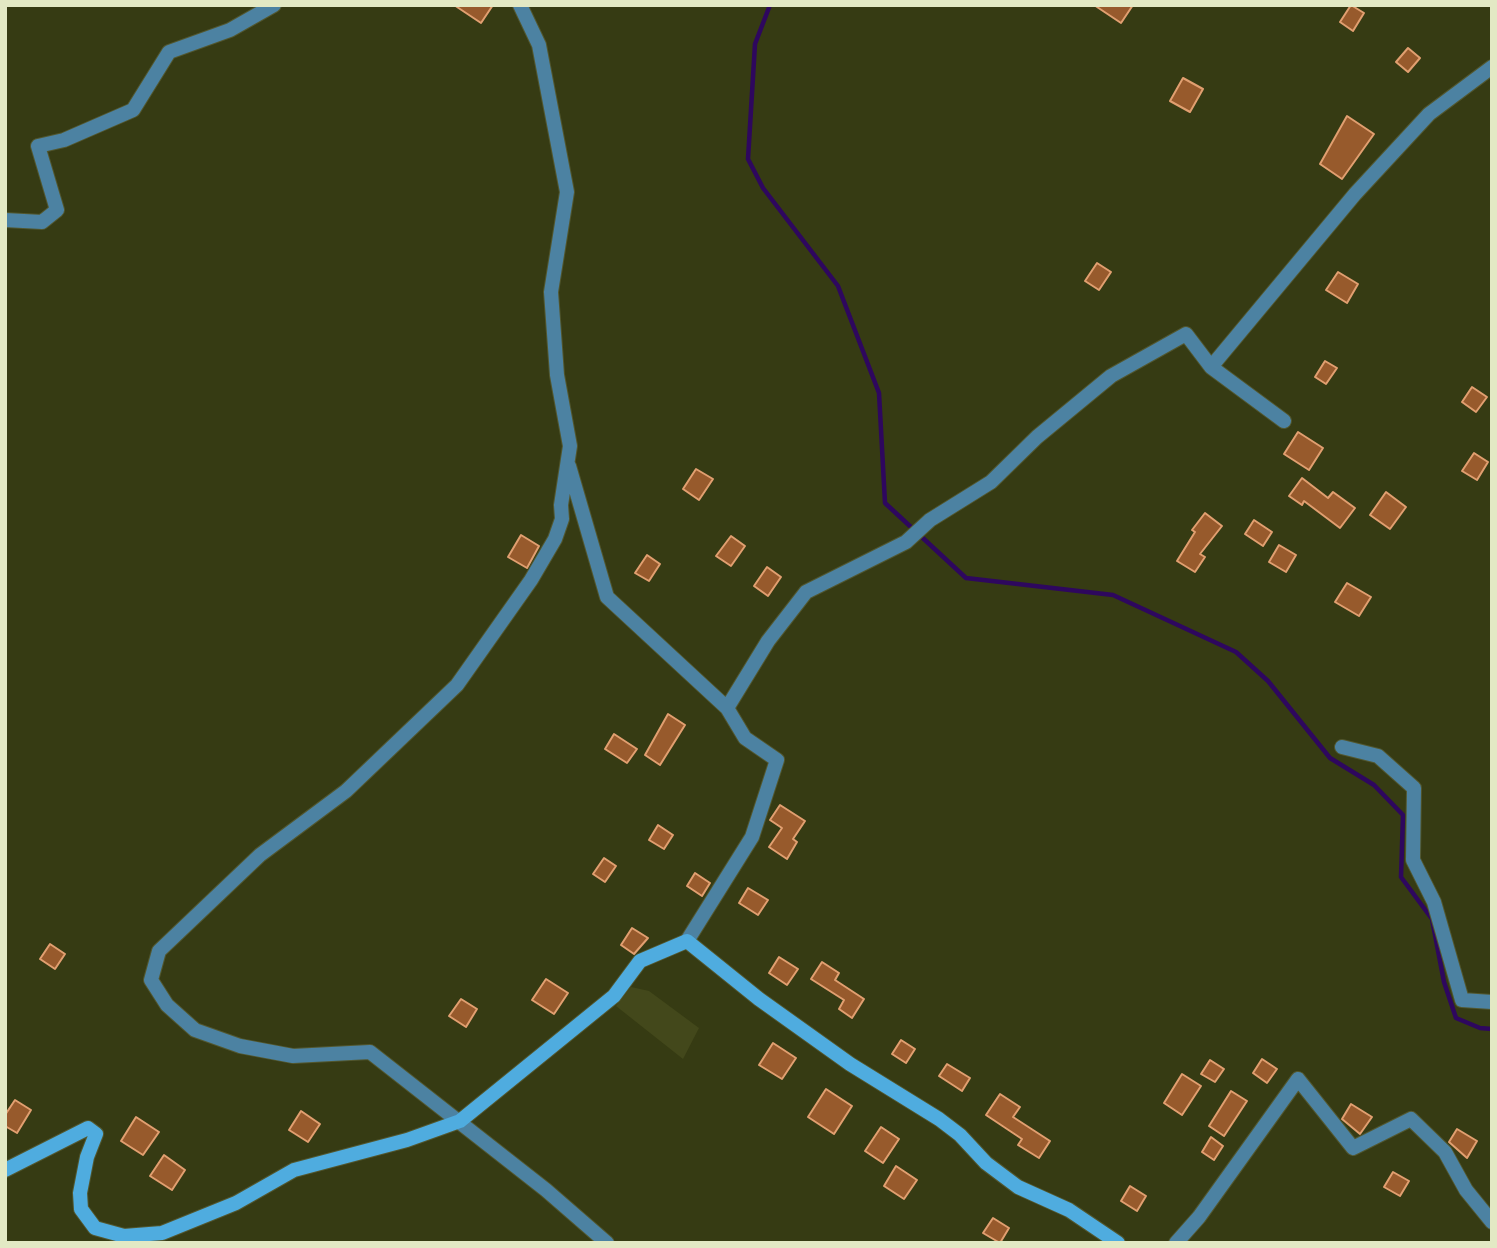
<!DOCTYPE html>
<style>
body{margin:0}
#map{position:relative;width:1497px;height:1248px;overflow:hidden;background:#363b13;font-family:"Source Sans 3",sans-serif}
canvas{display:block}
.frame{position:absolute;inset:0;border:7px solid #e3e9c4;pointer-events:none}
</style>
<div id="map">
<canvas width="1497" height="1248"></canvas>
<div class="frame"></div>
</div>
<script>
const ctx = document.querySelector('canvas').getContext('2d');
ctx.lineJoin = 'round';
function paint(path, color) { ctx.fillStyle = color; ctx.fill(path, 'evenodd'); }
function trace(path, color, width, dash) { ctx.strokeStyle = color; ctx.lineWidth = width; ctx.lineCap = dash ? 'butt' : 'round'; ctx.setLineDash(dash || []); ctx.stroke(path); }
paint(new Path2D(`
 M631 987 649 991 699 1028 683 1059 616 1006Z`), '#43481b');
trace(new Path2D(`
 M770 5 755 44 748 159 763 188 838 286 879 393 885 503 966 578 1113 595 1236 652 1268 681 1330 758 1374 785 1403 815 1401 877 1432 919 1444 982 1456 1018 1480 1028 1492 1029`), '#2e075e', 4.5);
const building = new Path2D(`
 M454 5H493L481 23Z
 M1094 5H1133L1121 23Z
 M1351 5 1364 13 1353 31 1340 22Z
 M1408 48 1420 58 1408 72 1396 62Z
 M1183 78 1203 89 1190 112 1170 101Z
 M1347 116 1374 134 1342 179 1320 164Z
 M1097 263 1111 272 1099 290 1085 281Z
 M1338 272 1358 284 1347 303 1326 290Z
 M1325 361 1337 368 1326 384 1315 377Z
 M1472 387 1487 397 1476 412 1462 402Z
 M1298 432 1323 448 1309 470 1284 454Z
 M1474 453 1488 462 1477 480 1462 471Z
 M696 469 713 479 699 500 683 489Z
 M1302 478 1328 498 1333 492 1355 508 1340 528 1304 501 1302 505 1289 496Z
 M1386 492 1406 507 1390 529 1370 515Z
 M1205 513 1222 526 1200 554 1205 557 1195 572 1177 561 1195 532 1192 530Z
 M1254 520 1272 532 1263 546 1245 534Z
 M521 535 539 546 527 568 508 557Z
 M731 536 745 546 731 566 716 556Z
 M1279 545 1296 555 1286 572 1269 562Z
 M647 555 660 564 649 581 635 573Z
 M767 567 781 577 768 596 754 586Z
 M1347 583 1371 597 1359 616 1335 602Z
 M668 714 685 725 660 765 645 755Z
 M614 734 637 749 627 763 605 749Z
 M780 805 805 821 793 839 797 842 787 859 769 847 782 828 770 820Z
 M658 825 673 835 664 849 649 840Z
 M604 858 616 866 605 882 593 874Z
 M695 873 710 883 702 896 687 886Z
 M748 888 768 900 758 915 739 903Z
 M632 928 648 938 634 954 621 945Z
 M50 944 65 954 55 969 40 959Z
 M779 957 798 969 787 985 769 973Z
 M822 962 839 973 835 980 864 999 852 1018 839 1009 844 1000 811 979Z
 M546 979 568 993 554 1014 532 1000Z
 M461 999 477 1009 466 1027 449 1016Z
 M901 1040 915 1049 906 1063 892 1054Z
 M773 1043 796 1058 782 1079 759 1065Z
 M1262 1059 1277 1069 1267 1083 1253 1073Z
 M1210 1060 1224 1069 1215 1082 1201 1074Z
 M947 1064 970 1078 962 1091 939 1076Z
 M1182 1074 1201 1086 1182 1115 1164 1103Z
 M826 1089 852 1106 834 1134 808 1117Z
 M1231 1091 1247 1101 1224 1136 1209 1126Z
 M1000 1094 1020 1107 1013 1117 1050 1141 1039 1158 1018 1145 1022 1139 986 1115Z
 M15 1100 31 1110 17 1133 5 1126V1115Z
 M1351 1104 1372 1117 1360 1134 1342 1119Z
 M301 1111 320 1124 308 1142 289 1130Z
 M136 1117 159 1132 143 1155 121 1141Z
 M881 1127 899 1139 883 1163 865 1151Z
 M1457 1129 1477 1141 1467 1158 1449 1142Z
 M1211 1137 1223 1146 1214 1160 1202 1152Z
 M164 1155 185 1170 172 1190 150 1176Z
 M896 1166 917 1180 904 1199 884 1186Z
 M1393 1172 1409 1181 1400 1196 1384 1187Z
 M1130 1186 1146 1196 1137 1211 1121 1201Z
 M993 1218 1009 1228 1000 1243 983 1233Z`);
paint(building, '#975a2c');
trace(building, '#e19f70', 2);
const street = new Path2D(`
 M520 5 539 45 567 192 551 292 557 375 570 446 561 505 562 519 555 539 531 580 457 685 346 791 260 855 159 951 151 980 167 1005 195 1030 240 1046 293 1056 370 1052 546 1190 607 1243
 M5 220 42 222 57 210 38 146 64 140 133 110 169 52 230 30 274 5
 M1284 421 1211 367 1355 194 1429 114 1492 67
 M569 466 607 597 727 708
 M1342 747 1378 756 1414 788 1413 860 1434 902 1462 1000 1492 1002
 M687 941 752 837 777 760 745 738 727 708 768 641 806 592 906 542 930 520 991 482 1037 437 1111 376 1186 334 1211 367
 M1176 1243 1199 1217 1298 1079 1353 1148 1411 1119 1445 1152 1466 1190 1492 1222`);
const secondary = new Path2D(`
 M5 1170 88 1128 96 1134 87 1157 80 1193 81 1209 95 1228 124 1236 162 1233 236 1203 294 1170 407 1140 460 1121 614 996 640 961 687 941 759 999 850 1064 939 1119 960 1135 986 1163 1018 1187 1069 1210 1118 1243`);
trace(street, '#52572f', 16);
trace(secondary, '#52572f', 16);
trace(street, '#4c82a2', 14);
trace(secondary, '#4facdf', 14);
</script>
